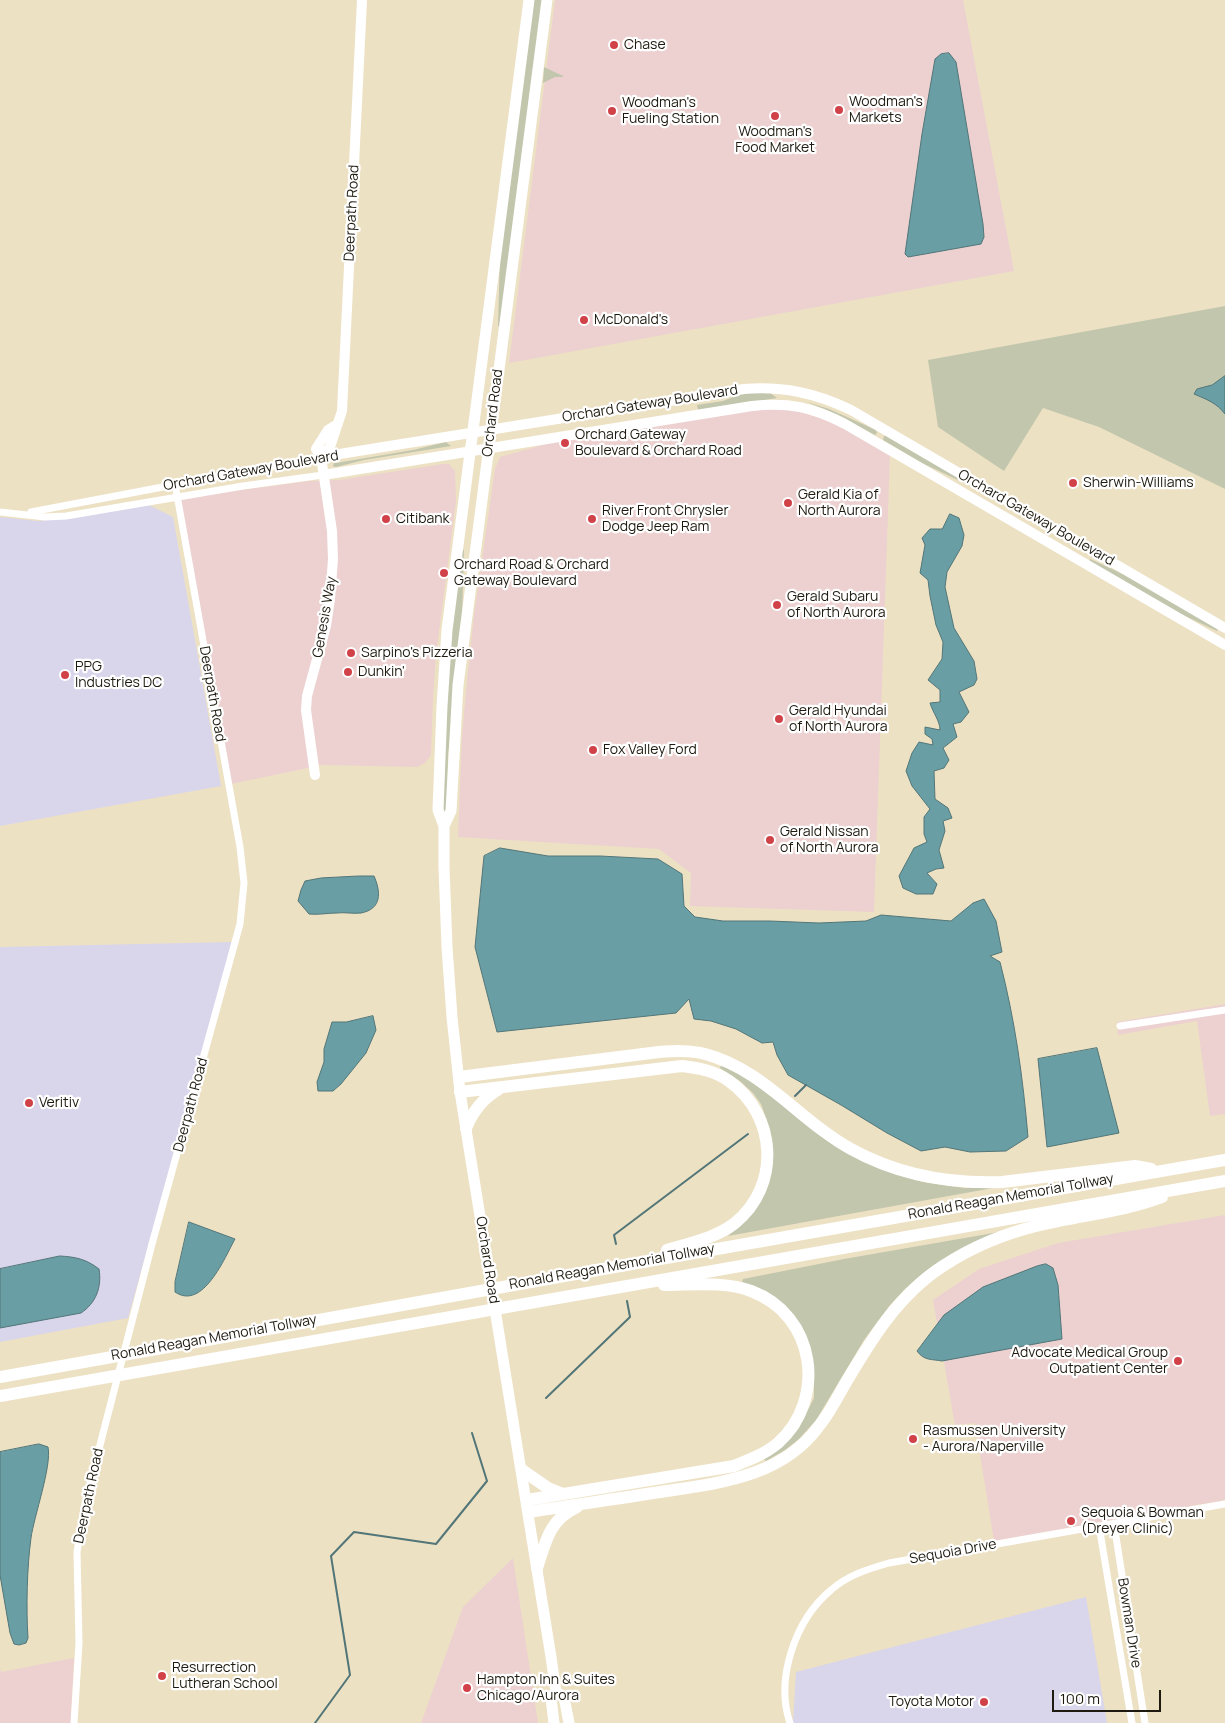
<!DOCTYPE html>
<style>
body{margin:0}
#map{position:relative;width:1225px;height:1723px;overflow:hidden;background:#ede1c4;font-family:Manrope,sans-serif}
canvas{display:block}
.scale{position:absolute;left:1052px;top:1690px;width:109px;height:22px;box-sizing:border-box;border:2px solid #1e1a0f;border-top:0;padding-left:6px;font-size:15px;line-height:18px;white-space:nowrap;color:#1e1a0f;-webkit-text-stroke:4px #fff;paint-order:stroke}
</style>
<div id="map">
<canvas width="1225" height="1723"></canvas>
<div class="scale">100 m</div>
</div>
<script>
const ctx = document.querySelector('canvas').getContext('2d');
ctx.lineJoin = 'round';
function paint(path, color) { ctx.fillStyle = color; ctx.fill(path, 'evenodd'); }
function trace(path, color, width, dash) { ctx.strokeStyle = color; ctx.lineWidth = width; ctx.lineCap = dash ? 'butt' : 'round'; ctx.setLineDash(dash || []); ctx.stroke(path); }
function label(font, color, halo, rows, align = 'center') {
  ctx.font = font + ' Manrope,sans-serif'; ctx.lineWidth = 4.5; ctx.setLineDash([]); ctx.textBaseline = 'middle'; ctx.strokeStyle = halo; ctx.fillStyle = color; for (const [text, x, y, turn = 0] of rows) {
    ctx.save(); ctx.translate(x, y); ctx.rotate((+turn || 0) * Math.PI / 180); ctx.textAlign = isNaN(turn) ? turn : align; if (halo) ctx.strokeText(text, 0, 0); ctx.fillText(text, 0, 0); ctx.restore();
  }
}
paint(new Path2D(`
 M555 0H963L1014 271 509 363Z
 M762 408 804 411 828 420 890 455 874 912 690 906 691 873 659 849 458 837 462 736 468 672 474 615 495 469 500 457 553 442Z
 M443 464H449L455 471 456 501 436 655 433 697 431 755 425 763 417 767 322 765 231 784 180 498 310 481 339 480Z
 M1225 1004V1114L1210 1116 1197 1021 1118 1035 1117 1022Z
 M1225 1215V1500L994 1541 975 1423 955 1425 933 1300 979 1269 1058 1243Z
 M513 1558 538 1723H421L463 1607Z
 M74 1658 71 1723H0V1668L1 1672Z`), '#ecd1d0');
paint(new Path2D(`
 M147 504 173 517 221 786 0 826V517L37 521 75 518Z
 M233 942 128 1318 0 1342V947Z
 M1086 1597 1107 1723H793L796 1672Z`), '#d9d5eb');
paint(new Path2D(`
 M534 0H543L500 327 498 326 500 252Z
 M544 67 563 76V77H555L543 83Z
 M1225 306V489L1099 427 1043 408 1004 471 938 427 928 360Z
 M744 393H770L777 398 698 410 697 405 723 401Z
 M807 402 829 409 876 430 877 433 875 435 838 415Z
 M884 436H886L965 482 964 483 922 463 883 440Z
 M446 442 451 446 364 460 336 467 333 466 334 463H336L413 450Z
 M462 549 464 550 462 619 448 756 447 815H443L444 743 451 629Z
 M1090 559 1125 575 1218 629 1217 631 1181 614 1089 561Z
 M721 1065 741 1075 883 1170 923 1182 964 1188H993L728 1236 742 1224 773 1147 770 1129 761 1104 753 1093 740 1081 720 1068Z
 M999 1232 906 1288 890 1305 864 1340 816 1420 799 1439 785 1450 766 1461 764 1459 787 1442 799 1428 814 1398V1378L809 1343 742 1282 743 1279 844 1259Z`), '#c2c6ad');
const water = new Path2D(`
 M949 53 956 62 983 224 984 237 981 244 908 257 905 254 922 134 935 59 941 54Z
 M1225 376V414C1217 403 1206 399 1194 394L1197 389 1212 385Z
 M950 514 959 518 964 535 962 546 947 572 945 587 954 628 974 661 977 679 974 685 959 692 969 712 961 722 953 724 957 737 943 748 949 760 944 768 934 771 935 799 948 808 952 818 943 821 945 831 939 850 944 868 936 869 927 873 937 884 933 894H916L903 888 899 876 914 848 927 842 924 834V817L930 809 912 786 906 771 912 753 919 742 933 745 932 739 925 734V727L940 730C940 721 933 713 930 703L940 702V690L928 680 942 659 943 642 936 625 930 596 928 580 920 573 925 545 922 538 930 529H942Z
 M500 848 548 856H600L658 859 682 874 684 906 695 917 723 921H770L819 923 866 921 881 915 951 921 973 903 984 899 996 921 1002 952 990 956 1000 962C1015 1020 1023 1078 1028 1137L1006 1151 970 1152 945 1147 921 1151 887 1133 841 1105 788 1075 777 1055 773 1042 762 1043 736 1029 711 1021 694 1019 689 999 676 1013 497 1032 475 947 484 856Z
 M359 876H374C381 892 382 909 361 913 353 914 345 912 337 913 327 913 319 915 309 914L298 901 301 890 305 881 321 878Z
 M373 1016 376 1030 366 1053 341 1084 333 1091H318L317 1082 324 1062V1049L332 1022H346Z
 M1097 1048 1119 1133 1047 1147 1038 1059Z
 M189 1222 235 1239C225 1257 203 1311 175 1292V1282Z
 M60 1256C76 1257 86 1259 99 1269 102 1287 96 1303 81 1313L0 1328V1269Z
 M1046 1264 1053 1268 1058 1285 1062 1339 942 1361C932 1359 924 1361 917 1351L944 1315 983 1287 1037 1266Z
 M39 1444 48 1447C52 1466 34 1516 31 1538 27 1567 26 1608 28 1638L26 1643 19 1645 14 1644 10 1633 0 1575V1452Z`);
paint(water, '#699ea5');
trace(water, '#527678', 1);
trace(new Path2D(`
 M795 1096 806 1085
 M616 1244 614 1235 748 1134
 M546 1398 630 1317 627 1301
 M315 1723 350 1675 331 1556 354 1532 436 1544 487 1481 472 1433`), '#527678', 2);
trace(new Path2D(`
 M0 512 45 517 66 516 243 486 323 475
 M31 512 321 457
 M1120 1026 1225 1010
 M1114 1524 1145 1723
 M1099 1526 1132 1723
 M74 1723 79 1643 77 1552 85 1503 152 1244 240 924 244 883 240 847 175 484
 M790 1723C775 1679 795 1620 831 1590 848 1575 868 1569 889 1563L1225 1504`), '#fff', 7);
trace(new Path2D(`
 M321 457 744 389C783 386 816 393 851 410L1225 628
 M321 457 330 447 342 411 362 0
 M323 475 752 406C789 402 812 407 845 424L1225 645
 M315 775 306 710 307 696 326 626 330 599 333 559 332 531 321 457 316 449 328 430 336 425`), '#fff', 10);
trace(new Path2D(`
 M529 0 447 630 442 706 438 810 444 826V867L447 947 452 1017 460 1092 551 1657 556 1692 551 1698 554 1723
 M444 826 451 811 458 685 547 0
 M556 1692 564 1697 569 1723`), '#fff', 11);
trace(new Path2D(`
 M459 1077 659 1052C674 1051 690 1050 705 1054 763 1069 800 1121 851 1149 898 1175 949 1184 1002 1182L1135 1166 1151 1169
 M460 1092 682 1066C699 1068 715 1071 729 1081 777 1115 781 1186 735 1223 716 1238 690 1243 667 1250
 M466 1128C473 1111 483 1098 499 1089
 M0 1377 620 1266 1225 1160
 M0 1396 1225 1181
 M522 1470 548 1488 563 1494
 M527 1500 734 1466C749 1460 765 1454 778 1443 827 1399 816 1315 751 1291 725 1281 692 1285 664 1285
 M529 1512C572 1505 616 1499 660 1492 718 1483 781 1478 819 1426 829 1414 837 1398 845 1384 871 1340 898 1295 943 1266 972 1247 1006 1233 1040 1225 1080 1215 1123 1212 1162 1197
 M537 1568C546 1541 549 1520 577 1507`), '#fff', 12);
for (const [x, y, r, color] of [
 [614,45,5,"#d04148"],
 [839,110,5,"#d04148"],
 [612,111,5,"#d04148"],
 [775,116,5,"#d04148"],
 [584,320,5,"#d04148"],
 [565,443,5,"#d04148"],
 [1073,483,5,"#d04148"],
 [788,503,5,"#d04148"],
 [386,519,5,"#d04148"],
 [592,519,5,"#d04148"],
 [444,573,5,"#d04148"],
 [777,605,5,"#d04148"],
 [351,653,5,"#d04148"],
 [348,672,5,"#d04148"],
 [65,675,5,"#d04148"],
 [779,719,5,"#d04148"],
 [593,750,5,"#d04148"],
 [770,840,5,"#d04148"],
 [29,1103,5,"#d04148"],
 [1178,1361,5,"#d04148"],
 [913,1439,5,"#d04148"],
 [1071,1521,5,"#d04148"],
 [162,1676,5,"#d04148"],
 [467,1688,5,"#d04148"],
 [984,1702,5,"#d04148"]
]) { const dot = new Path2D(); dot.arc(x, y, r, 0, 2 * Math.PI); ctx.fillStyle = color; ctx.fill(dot); trace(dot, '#fff', 2); }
label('14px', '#1e1a0f', '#fff', [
 ["Chase",624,45],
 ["Woodman's",849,102],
 ["Markets",849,118],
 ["Woodman's",622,103],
 ["Fueling Station",622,119],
 ["Woodman's",775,132,"center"],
 ["Food Market",775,148,"center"],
 ["McDonald's",594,320],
 ["Orchard Gateway",575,435],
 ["Boulevard & Orchard Road",575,451],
 ["Sherwin-Williams",1083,483],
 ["Gerald Kia of",798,495],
 ["North Aurora",798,511],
 ["River Front Chrysler",602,511],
 ["Dodge Jeep Ram",602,527],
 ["Citibank",396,519],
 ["Orchard Road & Orchard",454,565],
 ["Gateway Boulevard",454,581],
 ["Gerald Subaru",787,597],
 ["of North Aurora",787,613],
 ["Sarpino's Pizzeria",361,653],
 ["PPG",75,667],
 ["Industries DC",75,683],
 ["Dunkin'",358,672],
 ["Gerald Hyundai",789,711],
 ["of North Aurora",789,727],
 ["Fox Valley Ford",603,750],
 ["Gerald Nissan",780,832],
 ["of North Aurora",780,848],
 ["Veritiv",39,1103],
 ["Advocate Medical Group",1168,1353,"right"],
 ["Outpatient Center",1168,1369,"right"],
 ["Rasmussen University",923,1431],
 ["- Aurora/Naperville",923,1447],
 ["Sequoia & Bowman",1081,1513],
 ["(Dreyer Clinic)",1081,1529],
 ["Resurrection",172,1668],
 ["Lutheran School",172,1684],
 ["Hampton Inn & Suites",477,1680],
 ["Chicago/Aurora",477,1696],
 ["Toyota Motor",974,1702,"right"]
], 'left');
label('14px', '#1e1a0f', '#fff', [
 ["Deerpath Road",352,213,-87],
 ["Orchard Gateway Boulevard",650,404,-9],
 ["Orchard Road",493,413,-83],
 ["Orchard Gateway Boulevard",251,471,-10],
 ["Orchard Gateway Boulevard",1036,518,30],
 ["Genesis Way",325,617,-80],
 ["Deerpath Road",212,694,80],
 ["Deerpath Road",191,1105,-75],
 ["Ronald Reagan Memorial Tollway",1011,1197,-10],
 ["Orchard Road",487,1260,81],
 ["Ronald Reagan Memorial Tollway",612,1267,-10],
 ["Ronald Reagan Memorial Tollway",214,1338,-10],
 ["Deerpath Road",89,1496,-78],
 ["Sequoia Drive",953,1552,-10],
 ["Bowman Drive",1129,1623,81]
]);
</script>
